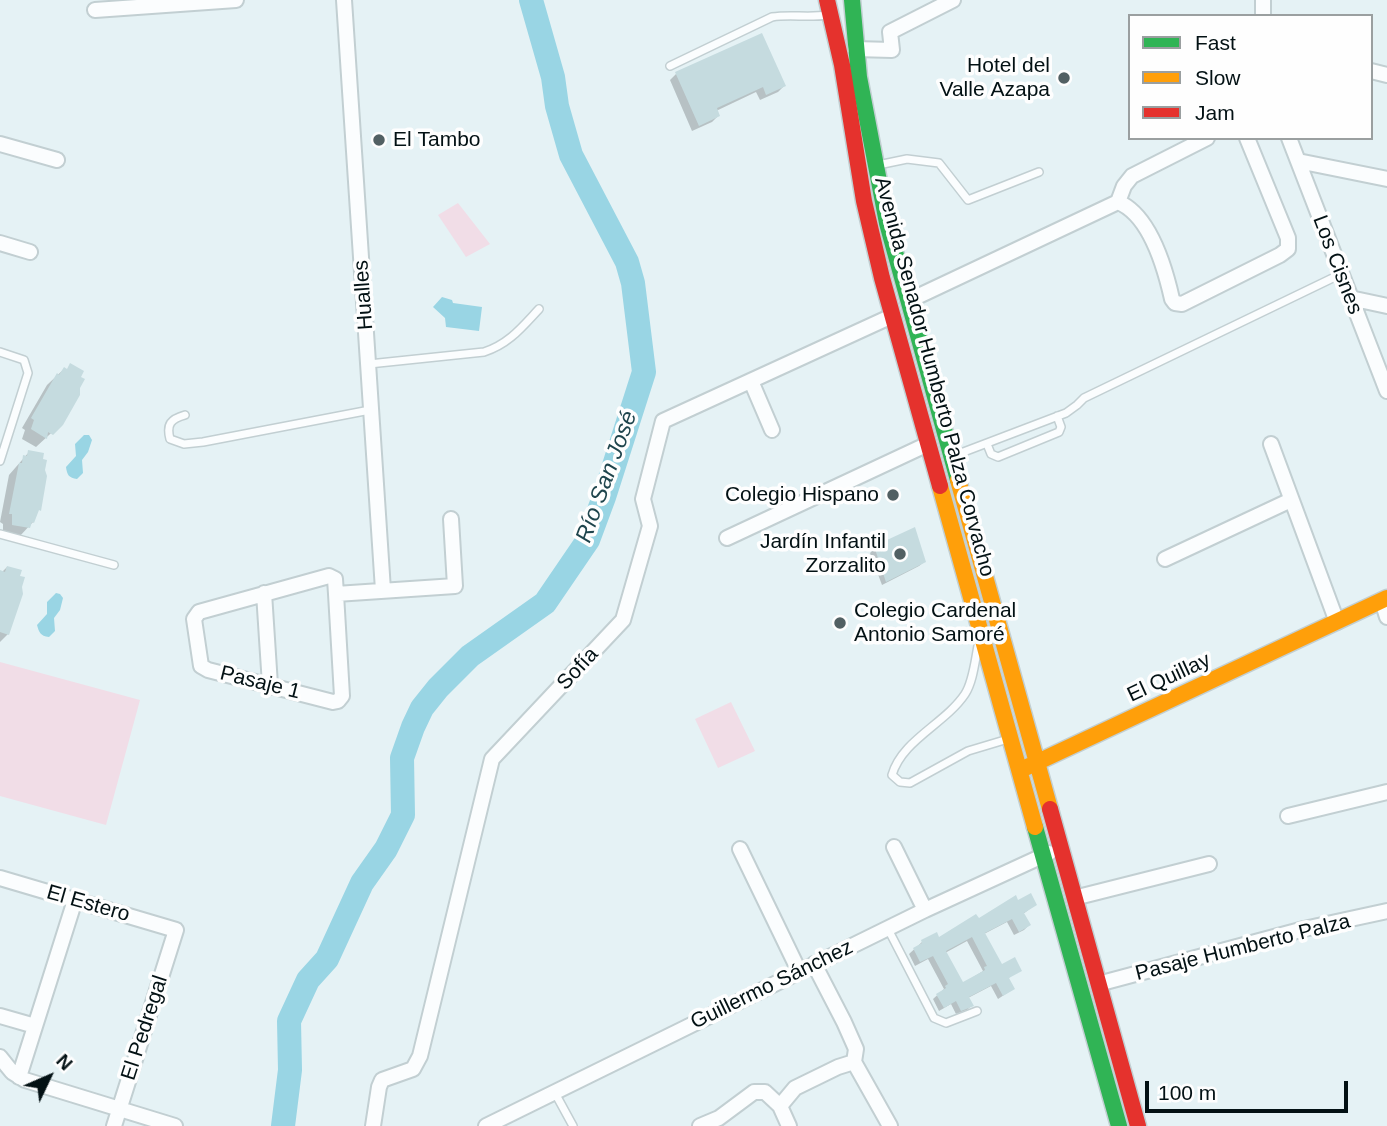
<!DOCTYPE html>
<meta charset="utf-8">
<style>
body{margin:0}
#map{position:relative;width:1387px;height:1126px;overflow:hidden;background:#e5f2f5;font-family:Helvetica,sans-serif}
canvas{display:block}
.legend{position:absolute;left:1128px;top:14px;width:245px;height:126px;box-sizing:border-box;background:#fefefe;border:2px solid #9a9fa0;margin:0;padding:9px 12px;list-style:none;font-size:21px;color:#031114}
.legend li{display:flex;align-items:center;gap:14px;height:35px}
.legend b{width:35px;border:2px solid #9a9fa0}
.north{position:absolute;left:14px;top:1042px;width:70px;height:70px;-webkit-text-stroke:5px #fefefe;paint-order:stroke;rotate:46deg;font-size:19px;font-weight:700;line-height:28px;text-align:center;color:#031114}
.north::after{content:'';display:block;margin:auto;width:24px;height:32px;background:#031114;clip-path:polygon(50% 0,100% 100%,50% 72%,0 100%)}
.scale{position:absolute;left:1145px;top:1081px;width:203px;height:32px;box-sizing:border-box;border:4px solid #031114;border-top:0;padding-left:9px;font-size:21px;line-height:24px;white-space:nowrap;color:#031114;-webkit-text-stroke:5px #fefefe;paint-order:stroke}
</style>
<div id="map">
<canvas width="1387" height="1126"></canvas>
<ul class="legend">
<li><b style="height:9px;background:#30b455"></b>Fast</li>
<li><b style="height:9px;background:#ff9f0a"></b>Slow</li>
<li><b style="height:9px;background:#e5322d"></b>Jam</li>
</ul>
<div class="north">N</div>
<div class="scale">100 m</div>
</div>
<script>
const ctx = document.querySelector('canvas').getContext('2d');
ctx.lineJoin = 'round';
function paint(path, color) { ctx.fillStyle = color; ctx.fill(path, 'evenodd'); }
function trace(path, color, width, dash) { ctx.strokeStyle = color; ctx.lineWidth = width; ctx.lineCap = dash ? 'butt' : 'round'; ctx.setLineDash(dash || []); ctx.stroke(path); }
function label(font, color, halo, rows, align = 'center') {
  ctx.font = font + ' Helvetica,sans-serif'; ctx.lineWidth = 7; ctx.setLineDash([]); ctx.textBaseline = 'middle'; ctx.strokeStyle = halo; ctx.fillStyle = color; for (const [text, x, y, turn = 0] of rows) {
    ctx.save(); ctx.translate(x, y); ctx.rotate((+turn || 0) * Math.PI / 180); ctx.textAlign = isNaN(turn) ? turn : align; if (halo) ctx.strokeText(text, 0, 0); ctx.fillText(text, 0, 0); ctx.restore();
  }
}
paint(new Path2D(`
 M458 203 490 244 466 257 438 215Z
 M0 662 140 700 106 825 0 796Z
 M731 702 755 751 718 768 695 719Z`), '#f1dde7');
paint(new Path2D(`
 M442 297 452 300 453 303 482 307 479 331 446 327 445 318 433 307Z
 M84 435H89L92 440 88 452 82 460 83 473 77 479C69 478 67 475 66 467L76 456 75 444Z
 M56 593 60 594 63 598 60 610 54 618 55 631 49 637C40 636 39 632 37 625L47 614V602Z`), '#99d5e4');
paint(new Path2D(`
 M676 74 784 86 778 92 760 100 756 92 716 111 718 116 712 122 692 131 670 80Z
 M64 369 61 424 36 447 22 439 25 430 22 428 47 385Z
 M29 452 33 522 19 537 3 534V524L0 522 9 475Z
 M875 548 924 562 919 566 882 585 870 553Z
 M7 567 18 577 8 634 0 642V574Z
 M1018 902 1035 905 1023 914 1029 925 1024 930 1014 935 1007 922 984 934 1001 966 1020 970 1007 979 1013 989 998 999 991 986 968 998 972 1005 967 1010 956 1014 951 1004 939 1011 933 999 944 989 928 959 915 966 909 954 922 942 939 939ZM967 941 983 971 962 984 945 953Z`), '#0003');
trace(new Path2D(`
 M283 1126 290 1070 289 1021 308 980 327 959 362 883 386 849 403 815 402 758 413 727 422 708 438 688 470 656 545 603 588 540 604 497 644 372 633 283 627 262 571 155 557 106 553 77 531 0`), '#99d5e4', 24);
paint(new Path2D(`
 M762 33 786 86 766 95 763 87 717 108 720 116 699 126 675 72Z
 M70 363 84 371 81 377 85 379 80 388V395L63 425 53 435 48 432 47 439 31 429 34 420 31 418 57 373 59 375 64 367 67 369Z
 M28 450 44 453 43 459 47 460 45 470 47 476 41 511 39 510 34 523 32 522 30 528 12 525V514H9L19 463H22L23 455 27 456Z
 M915 527 926 562 886 582 874 546Z
 M7 566 22 570 20 576 25 577 22 587 23 594 9 635 0 632V570L5 572Z
 M1031 893 1037 905 1024 913 1031 925 1019 932 1012 919 985 933 1002 964 1015 957 1022 971 1009 978 1015 989 1003 996 996 983 969 997 974 1006 961 1011 956 1001 944 1008 936 994 946 988 945 986 948 984 933 956 920 962 913 948 922 943 921 940 937 932 939 937 976 914 979 918 1016 895 1018 900ZM972 937 987 966 984 967 985 970 963 982 946 951Z`), '#c5dbdf');
const lane = new Path2D(`
 M670 66 772 17C790 14 808 18 827 15
 M878 165 907 159 939 163 968 200 1039 172
 M0 352 24 360 28 373 0 461
 M369 364 484 352C509 344 522 327 539 309
 M185 415C171 419 166 424 170 439L184 444 203 442 370 410
 M987 444 991 454 998 457 1059 432 1061 427 1057 416
 M953 456 1066 413 1077 405 1084 398 1341 274
 M0 534 114 565
 M978 646C975 661 973 682 965 694 945 724 902 740 892 775L900 782 910 783 968 751 1008 739
 M888 929 934 1018 946 1023 977 1011
 M555 1093 573 1126`);
const street = new Path2D(`
 M344 0 383 590
 M1263 0V16
 M95 10 236 0
 M855 49 892 50 890 32 953 0
 M1371 71 1387 75
 M1289 138 1387 391
 M0 144 57 160
 M1298 161 1387 179
 M1118 202C1150 215 1165 268 1172 299L1175 303 1182 304 1280 255 1288 249V238L1247 138
 M0 243 30 252
 M1350 298 1387 306
 M908 301 1118 202 1124 186 1132 176 1207 138
 M751 381 772 430
 M1271 444 1337 622
 M727 538 928 444
 M1165 559 1291 500
 M329 576 335 579 336 594 342 696 338 701 333 702 208 670 201 666 194 619 199 612Z
 M264 593 270 685
 M336 594 455 586 451 519
 M1382 601 1387 617
 M1288 816 1387 792
 M894 847 925 910
 M740 849 799 971
 M0 878 176 930 114 1126
 M1074 898 1209 864
 M814 964 844 1022 856 1049 854 1062 890 1126
 M1098 984 1304 929 1387 911
 M0 1016 35 1026
 M0 1057 12 1072 25 1080 175 1126
 M19 1077 75 900
 M373 1126 379 1087 382 1080 413 1069 420 1056 492 759 623 620 650 526 643 499 663 421 892 316
 M486 1126 925 910 1049 853
 M700 1126 719 1118 754 1092H765L780 1106
 M789 1126 780 1106 795 1088 838 1067 854 1062`);
const fast = new Path2D(`
 M852 0 859 77 887 223 958 480
 M1035 827 1119 1126`);
const slow = new Path2D(`
 M958 480 1050 809
 M940 486 1035 827
 M1025 768 1387 598`);
const jam = new Path2D(`
 M827 0 842 65 864 201 882 278 940 486
 M1050 809 1138 1126`);
trace(lane, '#c2cfd2', 10);
trace(street, '#c2cfd2', 18);
trace(fast, '#c2cfd2', 19);
trace(slow, '#c2cfd2', 19);
trace(jam, '#c2cfd2', 19);
trace(lane, '#fbfdfe', 7);
trace(street, '#fbfdfe', 14);
trace(fast, '#30b455', 16);
trace(slow, '#ff9f0a', 16);
trace(jam, '#e5322d', 16);
for (const [x, y, r, color] of [
 [1064,78,7,"#526063"],
 [379,140,7,"#526063"],
 [893,495,7,"#526063"],
 [900,554,7,"#526063"],
 [840,623,7,"#526063"]
]) { const dot = new Path2D(); dot.arc(x, y, r, 0, 2 * Math.PI); ctx.fillStyle = color; ctx.fill(dot); trace(dot, '#fefefe', 2.5); }
label('21px', '#031114', '#fefefe', [
 ["Hotel del",1050,66],
 ["Valle Azapa",1050,90],
 ["El Tambo",393,140,"left"],
 ["Colegio Hispano",879,495],
 ["Jardín Infantil",886,542],
 ["Zorzalito",886,566],
 ["Colegio Cardenal",854,611,"left"],
 ["Antonio Samoré",854,635,"left"]
], 'right');
label('21px', '#031114', '#fefefe', [
 ["Los Cisnes",1337,265,69],
 ["Hualles",364,295,-94],
 ["Avenida Senador Humberto Palza Corvacho",934,377,75],
 ["Sofía",578,669,-47],
 ["El Quillay",1169,678,-25],
 ["Pasaje 1",260,683,14],
 ["El Estero",88,904,16],
 ["Pasaje Humberto Palza",1243,948,-14],
 ["Guillermo Sánchez",772,985,-26],
 ["El Pedregal",145,1028,-72]
]);
label('italic 23px', '#1f454d', '#fefefe', [
 ["Río San José",607,477,-70]
]);
</script>
